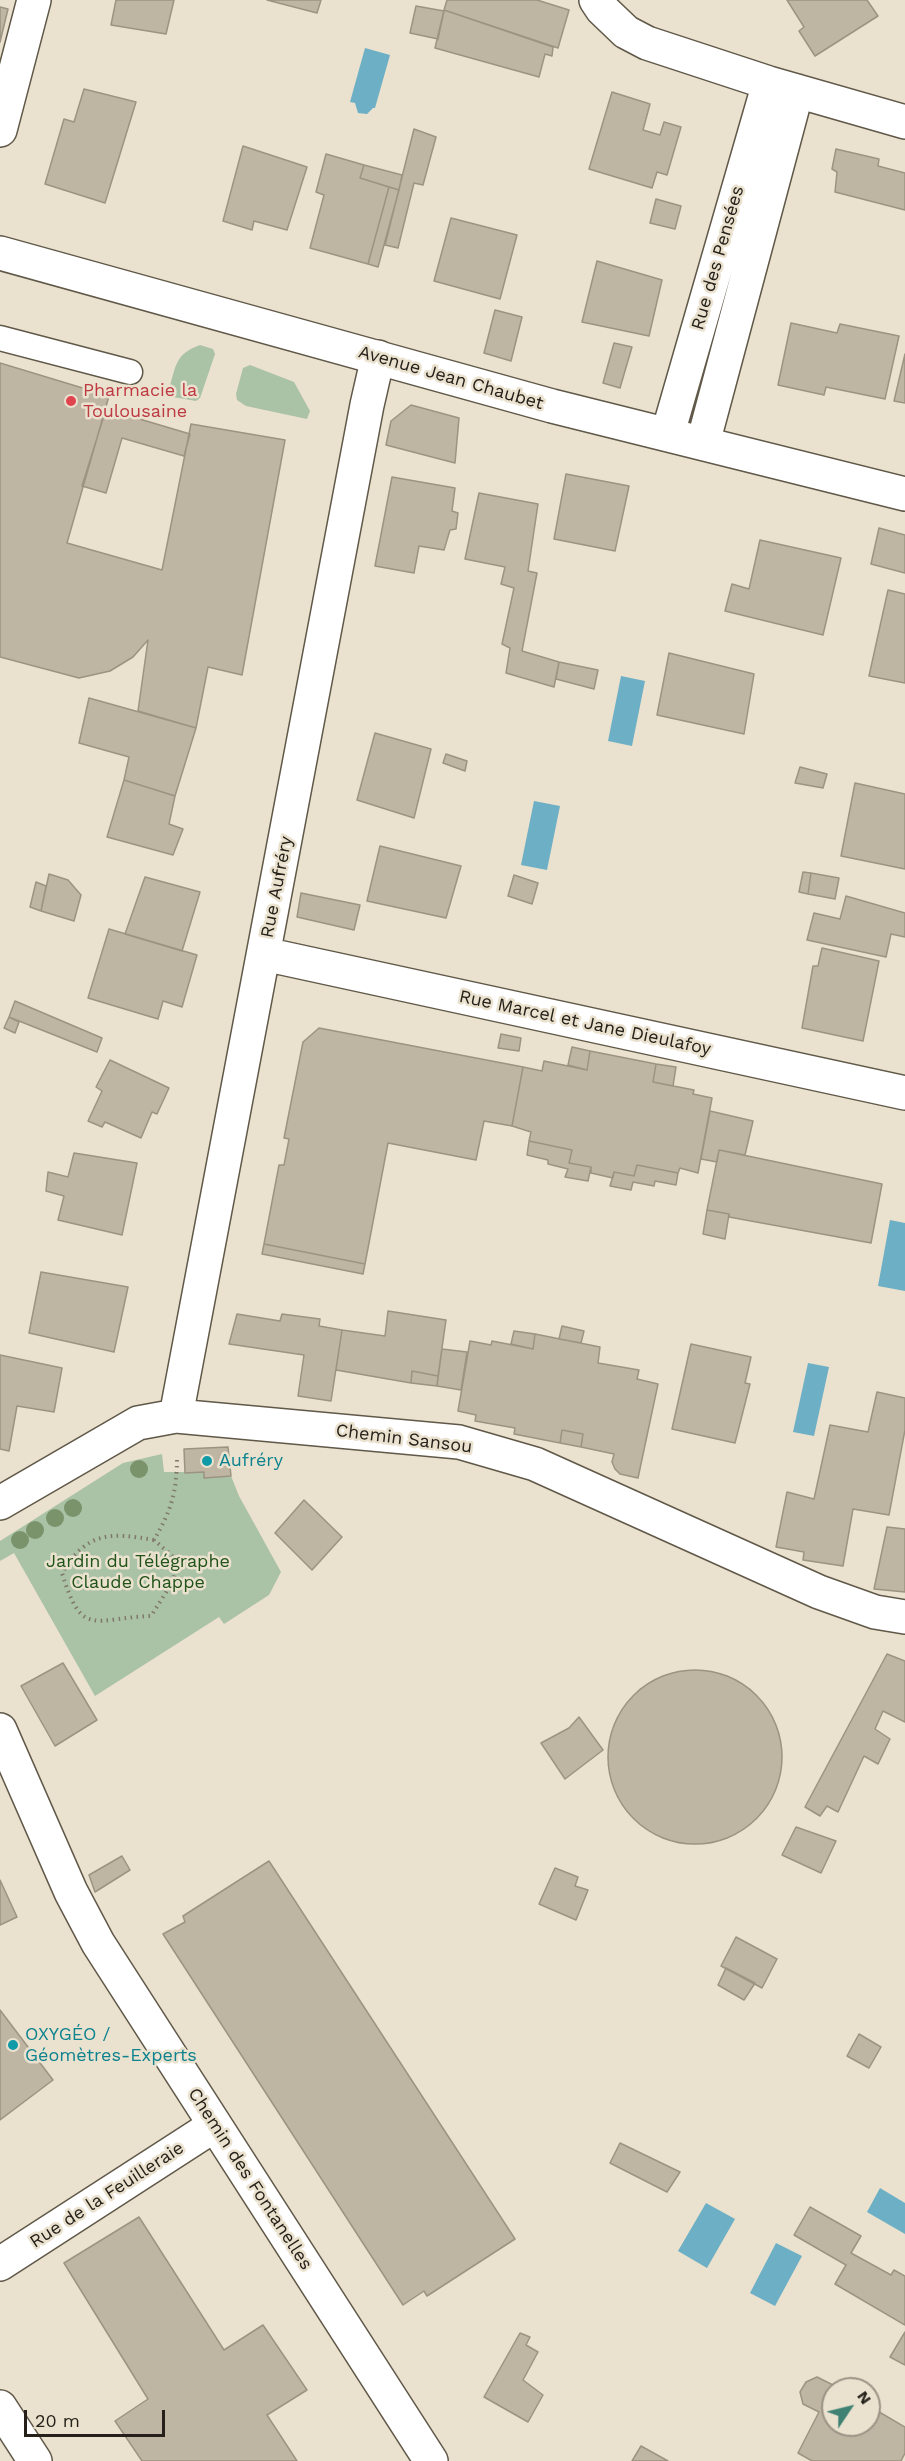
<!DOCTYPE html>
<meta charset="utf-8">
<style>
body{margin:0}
#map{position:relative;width:905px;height:2461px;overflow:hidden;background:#eae1ce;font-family:"Work Sans",sans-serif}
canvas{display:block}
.north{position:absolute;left:821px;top:2377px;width:60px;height:60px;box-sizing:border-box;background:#eae1ce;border:2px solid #9b9486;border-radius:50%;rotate:55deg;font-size:16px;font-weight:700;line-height:24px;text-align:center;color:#25211a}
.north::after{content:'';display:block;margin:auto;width:21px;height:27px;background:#3f8273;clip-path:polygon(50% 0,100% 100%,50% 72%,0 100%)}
.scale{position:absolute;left:24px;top:2410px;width:141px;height:27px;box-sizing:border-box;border:3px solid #25211a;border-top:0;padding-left:8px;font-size:18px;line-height:21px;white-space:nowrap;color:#25211a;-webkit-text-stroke:4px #eae1ce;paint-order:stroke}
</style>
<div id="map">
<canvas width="905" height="2461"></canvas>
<div class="north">N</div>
<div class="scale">20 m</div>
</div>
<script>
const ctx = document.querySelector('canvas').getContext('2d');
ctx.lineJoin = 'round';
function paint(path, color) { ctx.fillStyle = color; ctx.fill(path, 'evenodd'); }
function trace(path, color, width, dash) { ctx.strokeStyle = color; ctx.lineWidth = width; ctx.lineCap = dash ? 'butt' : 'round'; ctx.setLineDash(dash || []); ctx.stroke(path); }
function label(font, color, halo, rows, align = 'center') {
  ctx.font = font + ' "Work Sans",sans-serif'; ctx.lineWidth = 5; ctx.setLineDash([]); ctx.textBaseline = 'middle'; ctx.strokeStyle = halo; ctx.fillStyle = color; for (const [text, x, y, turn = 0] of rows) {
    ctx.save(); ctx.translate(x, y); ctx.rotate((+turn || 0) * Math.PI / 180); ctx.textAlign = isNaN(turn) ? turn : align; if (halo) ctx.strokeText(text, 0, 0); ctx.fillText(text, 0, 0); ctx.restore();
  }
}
paint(new Path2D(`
 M200 345 213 349 215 354 200 398 196 401 173 397 169 394V389C176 366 175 354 200 345Z
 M250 365 294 382 310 411 307 419 246 406 237 400 236 394 243 368Z
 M162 1454 164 1472H204L231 1476 239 1496 281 1572 269 1595 224 1624 219 1617 95 1696 14 1553 0 1561V1541L123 1463Z`), '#aac2a6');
paint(new Path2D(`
 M365 48 390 55 375 108H373L367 114 358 113 355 103 350 102Z
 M621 676 645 681 632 746 608 741Z
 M534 801 560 806 547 870 521 865Z
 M890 1220 905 1223V1291L878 1286Z
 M808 1363 829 1367 814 1436 793 1432Z
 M880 2188 905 2203V2234L867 2212Z
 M706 2203 735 2219 707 2268 678 2251Z
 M776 2243 802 2256 775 2306 750 2293Z`), '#6dafc5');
const building = new Path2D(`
 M116 0H174L166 34 111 25Z
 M267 0H321L317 13Z
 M447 0H537L569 10 558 48 444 10Z
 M787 0H867L878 16 815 56 799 31 804 27Z
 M416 6 444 11 438 39 410 33Z
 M0 7 8 9 0 42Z
 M444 10 553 47 552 56 545 54 539 77 435 48Z
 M84 89 136 102 105 203 45 184 64 119 74 122Z
 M612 92 650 104 643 130 660 135 664 122 681 127 667 175 657 172 652 188 589 169Z
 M414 129 436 137 423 185 414 183 398 248 385 245Z
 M243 146 307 167 287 230 254 221 252 230 223 221Z
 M836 149 879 159 878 166 905 173V210L835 192 837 172 832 169Z
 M326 154 364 165 360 178 389 187 368 264 310 248 324 195 316 192Z
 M364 165 402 175 399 190 360 178Z
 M389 187 399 190 378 267 368 264Z
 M656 199 681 206 675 229 650 223Z
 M451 218 517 235 500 299 434 281Z
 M597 261 662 280 649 336 582 322Z
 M495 310 522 317 511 361 484 353Z
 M791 323 837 333 840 324 899 336 885 399 826 387 824 395 778 385Z
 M614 343 632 347 620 388 603 383Z
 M905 354V403L894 401Z
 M0 363 109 396 67 543 162 570 191 424 285 440 242 675 208 667 196 728 138 711 148 640 133 657 110 671 79 678 0 657Z
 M411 405 459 418 455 463 386 445 391 421Z
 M106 409 190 434 184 456 122 438 106 493 82 486Z
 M566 474 629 486 615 551 554 539Z
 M392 477 455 488 452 511 458 513 456 529 450 530 444 550 419 546 414 573 375 566Z
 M479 493 538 504 528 571 537 573 522 651 559 662 554 687 506 673 510 648 502 644 514 588 501 584 505 567 465 559Z
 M879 528 905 535V573L871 564Z
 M760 540 841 558 823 635 725 611 732 584 749 589Z
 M888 590 905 594V683L869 676Z
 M669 653 754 674 744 734 657 715Z
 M559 662 598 670 594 689 556 679Z
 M89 698 196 728 175 796 124 780 129 757 79 743Z
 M375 733 431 749 414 818 357 800Z
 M446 754 467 761 465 771 443 763Z
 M800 767 827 774 823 788 795 783Z
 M124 780 175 796 169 824 183 829 173 855 107 837Z
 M855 783 905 794V869L841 856Z
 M380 846 461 866 446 918 367 901Z
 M803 872 811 873 808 894 799 892Z
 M811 873 839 878 835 899 808 894Z
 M49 874 68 880 81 895 74 921 41 911Z
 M514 875 538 883 532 904 508 896Z
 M145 877 200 892 182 951 125 934Z
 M36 882 46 886 41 911 30 907Z
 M301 893 360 905 354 930 297 917Z
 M846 896 905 913V937L891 934 886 957 807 940 814 913 840 919Z
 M109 929 197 955 182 1007 163 1001 158 1019 88 998Z
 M822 948 879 961 863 1041 802 1028 813 966H818Z
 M15 1001 102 1038 97 1052 9 1017Z
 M9 1017 19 1022 15 1033 4 1028Z
 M319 1028 523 1067 512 1126 484 1121 476 1160 388 1143 365 1264 264 1244 279 1165H284L289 1139 284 1138 303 1042Z
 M501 1034 521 1038 519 1051 498 1048Z
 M572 1047 590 1051 587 1070 568 1065Z
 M590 1051 656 1064 653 1082 694 1090 693 1094 712 1098 698 1173 680 1168 678 1173 637 1165 634 1176 614 1172 613 1178 591 1173V1167L569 1163 572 1150 529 1141 531 1132 512 1126 523 1067 542 1071 544 1061 587 1070Z
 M110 1060 169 1088 157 1114 152 1112 141 1138 105 1122 102 1127 88 1121 102 1091 96 1087Z
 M656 1064 676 1067 673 1086 653 1082Z
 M710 1111 753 1121 745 1155 719 1150 717 1162 701 1159Z
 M529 1141 572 1150 569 1163 591 1167 588 1181 565 1177 568 1169 548 1164V1160L527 1155Z
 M719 1150 882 1184 871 1243 729 1217V1214L707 1210Z
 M74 1153 137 1163 122 1235 58 1220 64 1196 46 1191 48 1172 68 1177Z
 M637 1165 678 1173 676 1185 655 1181 654 1186 633 1182 631 1190 610 1186 614 1172 634 1176Z
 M707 1210 729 1214 725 1239 703 1234Z
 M264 1244 365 1264 363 1274 262 1254Z
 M41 1272 128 1287 114 1352 29 1333Z
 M388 1311 446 1320 438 1376 412 1371 411 1383 336 1370 342 1330 385 1336Z
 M237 1314 280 1321 282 1314 320 1319 319 1326 342 1330 331 1401 298 1396 304 1355 229 1344Z
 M562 1326 584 1331 581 1343 559 1339Z
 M514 1331 535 1334 533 1349 511 1344Z
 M535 1334 600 1347 598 1363 639 1370 637 1379 658 1384 638 1478 620 1474 615 1469 612 1462 614 1454 581 1447 583 1434 562 1430 560 1443 514 1434 515 1428 475 1421 476 1415 458 1411 470 1341 491 1345 492 1341 533 1349Z
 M691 1344 751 1357 745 1383 750 1384 735 1443 672 1429Z
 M442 1349 467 1352 461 1390 437 1386Z
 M0 1355 62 1368 54 1412 17 1406 9 1451 0 1449Z
 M412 1371 438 1376 437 1386 411 1383Z
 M877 1392 905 1398V1430L889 1515 853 1509 843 1566 803 1560 804 1552 776 1547 787 1492 814 1499 830 1425 868 1432Z
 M562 1430 583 1434 581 1447 560 1443Z
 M228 1447 231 1476 204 1478V1472L185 1473 184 1449Z
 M304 1500 342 1537 312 1570 275 1533Z
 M887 1527 905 1529V1592L874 1589Z
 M887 1654 905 1661V1722L883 1711 875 1729 890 1739 878 1764 864 1756 838 1812 827 1806 820 1816 805 1807Z
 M63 1663 97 1720 55 1746 21 1686Z
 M608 1757a87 87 0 1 1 174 0a87 87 0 1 1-174 0Z
 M579 1717 603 1750 565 1779 541 1743 569 1728Z
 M796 1827 836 1841 821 1873 782 1855Z
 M122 1856 130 1870 95 1892 89 1875Z
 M269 1861 515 2239 427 2296 424 2291 403 2305 163 1934 185 1922 183 1916Z
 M555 1868 578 1877 575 1886 588 1890 576 1920 539 1904Z
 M0 1880 17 1917 0 1925Z
 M736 1937 777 1959 762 1988 721 1966Z
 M726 1968 755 1983 744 2000 718 1985Z
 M0 2010 53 2080 0 2120Z
 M859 2034 881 2047 869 2068 847 2056Z
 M620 2143 680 2172 667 2192 610 2163Z
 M810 2207 861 2236 851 2253 891 2275 894 2270 905 2276V2325L835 2284 846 2265 794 2235Z
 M139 2217 224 2350 263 2325 307 2390 267 2415 297 2461H142L115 2421 148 2399 64 2263Z
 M905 2332V2365L890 2357Z
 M520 2333 530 2337 526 2345 538 2352 523 2380 543 2395 528 2422 484 2397Z
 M817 2377 841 2389H833V2425H869V2406L905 2427V2453L901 2461H812L798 2453 819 2412 803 2404 800 2392 806 2382Z
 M641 2446 668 2461H632Z`);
paint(building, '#bfb5a3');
trace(building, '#9c9381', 1.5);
const lane = new Path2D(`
 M0 338 130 372`);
const street = new Path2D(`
 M596 0 602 9 626 32 647 43 769 83 905 122
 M0 130 34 0
 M668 433 769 83
 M703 443 797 91
 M264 954 905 1093
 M176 1416 367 405 378 357
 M0 1503 138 1423 176 1416 459 1442 535 1464 819 1592 875 1612 905 1617
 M0 1730 71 1892 98 1943 431 2461
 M0 2264 215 2125`);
const secondary = new Path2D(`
 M0 253 552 406 905 494`);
const primary = new Path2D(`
 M0 2407 35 2461`);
trace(lane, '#605848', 27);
trace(street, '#605848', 36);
trace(secondary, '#605848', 36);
trace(primary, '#605848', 36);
trace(new Path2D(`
 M154 1540C109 1532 87 1532 62 1573 82 1639 94 1618 151 1616L172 1583 179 1562 154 1540C172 1509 177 1491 177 1456`), '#7f786c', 4, [1.5, 4.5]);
trace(lane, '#fff', 24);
trace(street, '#fff', 33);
trace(secondary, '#fff', 33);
trace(primary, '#fff', 33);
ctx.fillStyle = '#7b936b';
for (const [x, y] of [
 [139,1469],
 [73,1508],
 [55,1518],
 [35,1530],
 [20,1540]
]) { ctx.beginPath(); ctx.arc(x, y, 9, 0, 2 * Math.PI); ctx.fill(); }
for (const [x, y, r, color] of [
 [71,401,6,"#e0444e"],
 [207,1461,6,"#0f9aa8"],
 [13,2045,6,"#0f9aa8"]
]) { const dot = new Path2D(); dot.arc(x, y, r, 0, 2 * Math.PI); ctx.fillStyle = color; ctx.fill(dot); trace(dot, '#eae1ce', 2); }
label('18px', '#25211a', '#eae1ce', [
 ["Rue des Pensées",718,258,-74],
 ["Avenue Jean Chaubet",451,378,16],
 ["Rue Aufréry",277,887,-79],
 ["Rue Marcel et Jane Dieulafoy",585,1023,12],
 ["Chemin Sansou",404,1439,7],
 ["Chemin des Fontanelles",250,2179,57],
 ["Rue de la Feuilleraie",107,2195,-33]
]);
label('18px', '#be3a42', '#eae1ce', [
 ["Pharmacie la",83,391],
 ["Toulousaine",83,412]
], 'left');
label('18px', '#0d838f', '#eae1ce', [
 ["Aufréry",219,1461],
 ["OXYGÉO /",25,2035],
 ["Géomètres-Experts",25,2056]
], 'left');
label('18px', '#20531a', '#eae1ce', [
 ["Jardin du Télégraphe",138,1562],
 ["Claude Chappe",138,1583]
]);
</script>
